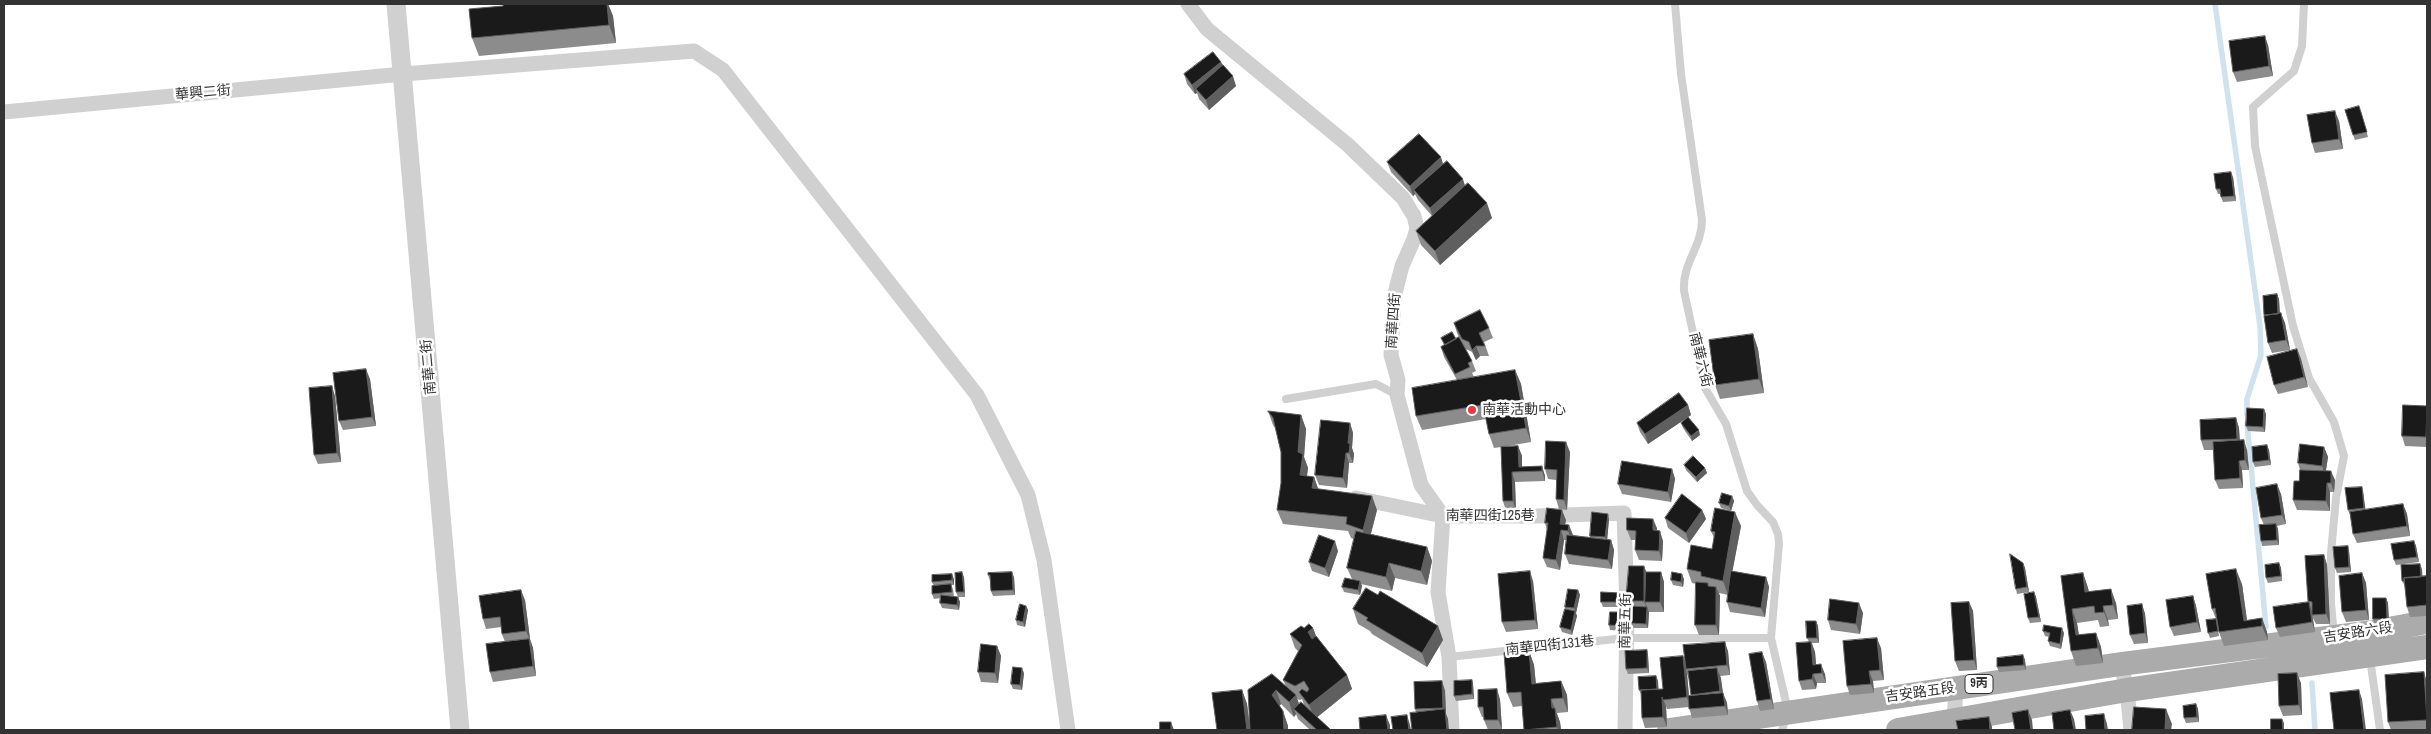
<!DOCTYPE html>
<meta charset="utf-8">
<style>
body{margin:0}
#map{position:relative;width:2431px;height:734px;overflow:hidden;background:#fff;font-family:"Archivo Narrow",sans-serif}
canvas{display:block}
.frame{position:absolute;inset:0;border:5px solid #333;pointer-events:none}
</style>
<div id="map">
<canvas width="2431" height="734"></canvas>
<div class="frame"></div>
</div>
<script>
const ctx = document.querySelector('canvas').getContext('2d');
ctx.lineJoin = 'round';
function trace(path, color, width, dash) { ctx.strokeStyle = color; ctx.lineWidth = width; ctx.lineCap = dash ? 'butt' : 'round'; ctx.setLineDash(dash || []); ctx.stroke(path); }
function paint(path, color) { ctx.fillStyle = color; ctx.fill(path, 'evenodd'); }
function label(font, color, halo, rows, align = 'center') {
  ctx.font = font + ' "Archivo Narrow","Noto Sans TC",sans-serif'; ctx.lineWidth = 5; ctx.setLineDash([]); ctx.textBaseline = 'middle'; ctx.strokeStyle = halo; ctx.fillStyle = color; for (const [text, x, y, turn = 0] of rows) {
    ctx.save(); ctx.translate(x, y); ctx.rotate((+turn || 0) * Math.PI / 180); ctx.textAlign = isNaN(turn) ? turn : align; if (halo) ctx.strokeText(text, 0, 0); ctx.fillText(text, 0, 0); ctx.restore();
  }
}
trace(new Path2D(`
 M2215 4 2260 326 2261 355 2247 399V414
 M2247 423 2266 627
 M2312 683 2315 730`), '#cfe2ee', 5.5);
trace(new Path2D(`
 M1675 4 1681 74 1702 220C1702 247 1682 263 1684 291L1705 388 1726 424 1747 491 1757 505 1773 522 1778 534 1779 544 1771 638 1788 711 1782 730
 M2304 4 2302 46 2294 71 2253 107 2255 146 2293 326 2309 378 2334 422 2344 456 2336 498 2331 553V603L2334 636
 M1286 399 1376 384 1397 395
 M1449 657 1625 638H1771
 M2370 658 2380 730`), '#d0d0d0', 8);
trace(new Path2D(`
 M1188 4 1207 29 1348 145 1403 198 1414 216 1417 228 1414 239 1402 266 1394 297 1391 355 1398 380 1397 395 1421 485 1443 516 1438 592 1449 657 1452 730
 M4 112 403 74 694 51 723 70 977 395 1028 495 1044 560 1068 730
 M1356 498 1443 516H1536L1624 513 1627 611 1625 730
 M2121 664 2127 690 2131 730
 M1955 729 1954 722 1956 688`), '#d0d0d0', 15);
trace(new Path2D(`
 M396 4 460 730`), '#d0d0d0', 19);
trace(new Path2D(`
 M1669 730 2121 664 2366 633 2427 622
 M1898 730 2127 690 2427 647`), '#ababab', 24);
paint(new Path2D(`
 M503 4H608L613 16 616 43 479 56 472 38 503 6Z
 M2268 45 2273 76 2237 82 2233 72Z
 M1221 62 1236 86 1209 110 1199 99 1197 93 1195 94 1187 84 1184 74Z
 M2361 111 2368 137 2355 140 2353 135Z
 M2339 121 2343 149 2315 153 2312 143Z
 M1387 162 1443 164 1465 186 1492 218 1440 265 1421 245 1416 231 1432 216 1418 200 1415 194 1413 196 1391 172Z
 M2233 177 2236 201 2223 202 2220 194H2218L2216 189Z
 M2277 294 2279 299 2280 314 2285 323 2290 350 2272 353 2268 343 2264 315Z
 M1454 323 1489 328 1493 338 1484 342 1489 356H1480L1476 360 1472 352 1466 349 1472 361 1476 371 1472 373 1474 377 1472 378 1515 370 1521 384 1531 442 1502 447 1518 446 1522 456V467L1542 466 1545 476V481L1515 482 1516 511H1506L1503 501 1501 447 1494 448 1489 434 1486 419 1422 430 1416 416 1457 380 1444 357 1441 347 1444 345 1441 338 1456 339 1465 348 1457 333Z
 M1753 334 1758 349 1764 393 1720 399 1715 385Z
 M2297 349 2301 359 2308 387 2278 394 2274 385Z
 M370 379 376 426 343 430 339 421Z
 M335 396 341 462 318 464 314 455Z
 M1688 405 1691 415 1648 444 1640 432 1637 423Z
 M2427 406V447L2405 446 2402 436Z
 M1268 411 1301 415 1306 429 1304 457 1308 468 1307 476 1314 477 1318 489 1377 510 1371 534 1427 547 1432 561 1427 585 1395 578 1392 591 1361 584 1362 586 1360 595 1344 592 1342 587 1352 579 1347 568 1354 539 1351 538 1348 531 1283 524 1277 510 1281 483V452L1276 429 1273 425Z
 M2266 414 2265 432 2248 431 2246 426Z
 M2236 418 2239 428 2240 441 2247 450 2249 470H2242L2243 488 2219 489 2215 480 2213 450H2204L2201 440Z
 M1350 423 1353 433 1352 448 1354 454 1353 463H1349L1347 488 1319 485 1315 475Z
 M1681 423 1700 435 1692 441 1683 428Z
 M2267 445 2269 450 2271 465 2255 467 2253 462Z
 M2324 447 2328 457 2326 470 2335 480 2334 492H2330V511L2297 510 2293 500 2299 481 2300 470 2298 463Z
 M1570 452 1567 510 1559 509 1556 499V480L1548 479 1545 469Z
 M1684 465 1705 468 1707 473 1697 482 1686 470Z
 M1672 469 1675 479 1671 502 1622 494 1618 484Z
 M2363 491 2365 510 2403 504 2407 514 2410 536 2357 543 2353 534 2350 515 2348 510Z
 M2281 494 2286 524 2277 526 2278 529 2279 545 2262 546 2261 541 2264 525 2261 518Z
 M1732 496 1734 501 1731 511 1721 508 1719 503Z
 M1702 510 1706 519 1689 543 1668 528 1665 518Z
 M1609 519 1607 539 1611 540 1614 550 1612 569 1569 564 1565 554 1567 540H1564L1560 570 1547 567 1543 558 1547 530 1545 523 1566 520 1565 524 1573 535 1590 537V536Z
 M1741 526 1732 571 1766 577 1769 587 1765 617 1730 612 1727 602 1728 595 1719 593 1720 596 1719 635H1699L1695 625 1696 584 1692 583 1687 569 1712 549 1714 538 1711 531Z
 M1657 528V531L1663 541 1662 561 1639 560 1635 550 1636 540H1631L1627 530Z
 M2414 541 2416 546 2419 562 2396 565 2394 560Z
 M1338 551 1329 577 1312 571 1309 562Z
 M2349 551 2351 572 2337 573 2335 568Z
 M2324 555 2327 565 2330 624H2316L2313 618 2315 632 2280 637 2276 628 2308 602V601Z
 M2023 563 2025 568 2029 592 2017 594 2016 589Z
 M2279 563 2281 568 2282 581 2268 583 2266 578Z
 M1644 566 1646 572H1661L1664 582V612H1649L1648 608 1649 612 1648 628H1633L1631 623V610H1630L1626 601Z
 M2422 569V577L2427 576V616L2410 617 2407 607 2405 586 2402 581Z
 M2083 573 2089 591 2116 603 2118 619 2108 620 2109 626 2100 627 2098 620 2077 623 2079 635 2096 633 2101 647 2103 663 2076 666 2071 651 2061 576Z
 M2362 573 2366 583 2369 620 2346 622 2342 612Z
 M988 575 1014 577 1015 595 993 596 991 591 990 580Z
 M964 577 965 597H958L960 602 959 610 942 608 940 603 941 598 934 599 932 594 934 586 932 582 954 579V585H951L953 589 954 597H958L956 592Z
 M1684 579 1683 587 1673 585 1671 580Z
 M1533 581 1538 629 1506 632 1502 622Z
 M2242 584 2247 620 2262 618 2267 632 2268 640 2224 646 2219 632 2217 623 2219 636 2210 638 2208 633 2216 619 2212 609Z
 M1578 590 1580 595 1576 613 1577 616 1572 635 1562 632 1560 627 1565 609V607Z
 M2034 592 2036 597 2041 622 2030 623 2028 618Z
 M1621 593 1623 598V607H1603L1601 602Z
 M1378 595 1438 626 1443 640 1427 667 1372 634 1370 631 1358 624 1353 609Z
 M2193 596 2196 606 2201 632 2174 636 2170 627Z
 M2386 598 2388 603 2389 624H2375L2373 619Z
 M525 600 530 639 533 648 536 676 493 682 490 672 505 642 502 634 501 627 486 629 483 619Z
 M1969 602 1973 611 1977 670 1959 671 1955 661Z
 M2142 604 2145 614 2148 643 2134 644 2130 635Z
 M1026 606 1028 610 1025 627 1017 625 1016 620Z
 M1624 612 1626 617 1624 631 1610 630 1609 625Z
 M1863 613 1860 634 1831 630 1828 620Z
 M1816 621 1818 626 1819 643H1812L1815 652 1816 665 1825 674 1826 683H1817L1816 689 1802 690 1799 681 1809 642 1807 638Z
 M1304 628H1313L1316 636 1347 675 1352 689 1317 717 1331 730H1310L1298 719 1296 714 1294 717 1281 704 1279 706 1283 711 1288 726 1217 730 1242 690 1247 704 1250 725 1248 690 1286 686 1283 680 1298 651 1295 648 1290 634ZM1297 699 1300 700 1302 699 1304 705 1299 704Z
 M2043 631 2064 633 2061 649 2050 646 2048 641 2049 637 2045 636Z
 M997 646 1001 656 998 683 981 682 978 672Z
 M1881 648 1884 680 1873 681 1874 693 1850 695 1847 686Z
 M1647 650 1648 655 1649 673 1628 674 1626 669Z
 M1529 651 1534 665 1536 683 1561 681 1567 695 1568 712 1557 713 1560 722 1561 730H1524L1522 706 1513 707 1507 693Z
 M1728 651 1730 675 1720 676 1723 693 1727 703 1728 715 1692 718 1689 707 1667 709 1666 706 1667 727 1645 728 1642 718 1641 694 1639 690 1656 676 1658 681V690L1663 689 1683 656 1685 661ZM1687 674 1689 679 1692 696H1689Z
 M2023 655 2025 660 2026 670 1999 672 1997 667Z
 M1766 662 1774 709 1760 711 1757 701Z
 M1024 673 1022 690 1013 689 1011 684Z
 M1472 680 1473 684 1474 699 1456 701 1454 696Z
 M1442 681 1445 691 1446 714 1448 719 1416 712 1415 709Z
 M2427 682V730H2391L2388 722Z
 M2301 683 2302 715 2283 716 2279 706Z
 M1500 699 1502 729 1488 730 1484 720V717H1482L1478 707Z
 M2196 704 2198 709 2199 722 2186 723 2184 718Z`), '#8c8c8c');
paint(new Path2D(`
 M607 4H608L613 16 616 43 609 25Z
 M2265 36 2268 45 2273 76 2269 66Z
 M1221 62 1225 72 1196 89 1197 93 1195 94 1192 85Z
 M1233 76 1236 86 1209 110 1206 100Z
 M2335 111 2339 121 2343 149 2339 139Z
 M1441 157 1444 167 1414 190 1415 194 1413 196 1410 186Z
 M2231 172 2233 177 2236 201 2234 196Z
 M1463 179 1466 189 1433 218 1430 208Z
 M1487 203 1492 218 1440 265 1435 251Z
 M2277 294 2279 299 2280 318 2278 314Z
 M2281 313 2285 323 2290 350 2286 340Z
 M1753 334 1758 349 1764 393 1759 379Z
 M1476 346 1480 356 1476 360 1472 350Z
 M2297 349 2301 359 2308 387 2304 377Z
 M366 369 370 379 376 426 372 417Z
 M1515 370 1521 384 1531 442 1526 428Z
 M332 386 335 396 341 462 337 453Z
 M1688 405 1691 415 1648 444 1645 434Z
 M2427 406V440L2426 437Z
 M2264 409 2266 414 2265 432 2263 427Z
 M1301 415 1306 429 1304 457 1308 468 1305 489 1300 475 1298 452Z
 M2236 418 2239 428 2240 448 2237 439Z
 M1350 423 1353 433 1352 448 1354 454 1353 463 1349 453 1348 443Z
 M1699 430 1700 435 1692 441 1691 436Z
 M2244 440 2247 450 2249 470 2245 460Z
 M1566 442 1570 452 1567 510 1564 500Z
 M2267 445 2269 450 2271 465 2269 460Z
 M1518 446 1522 456V472L1519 467Z
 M2324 447 2328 457 2325 476 2322 466Z
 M1346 453 1349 463 1347 488 1343 478Z
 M2239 461 2242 470 2243 488 2240 478Z
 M1542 466 1545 476V481L1542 471Z
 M1705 468 1707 473 1697 482 1696 477Z
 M1672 469 1675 479 1671 502 1668 492Z
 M2331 471 2335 480 2334 492 2331 483Z
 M1512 472 1515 482 1516 511 1513 501Z
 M1314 477 1319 491 1312 488Z
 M2327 483 2330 492V511L2326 501Z
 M2277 484 2281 494 2286 524 2282 515Z
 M2362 487 2363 491 2366 513 2364 508Z
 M1372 496 1377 510 1368 544 1363 530Z
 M1732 496 1734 501 1731 511 1729 506Z
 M2403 504 2407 514 2410 536 2407 526Z
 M1562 510 1566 520 1564 531 1560 524Z
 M1702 510 1706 519 1689 543 1686 533Z
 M1735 512 1741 526 1728 595 1723 581Z
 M1608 514 1609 519 1607 542 1605 537Z
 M1653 519 1657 528 1656 540 1653 530Z
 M2276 524 2278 529 2279 545 2277 540Z
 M1569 525 1573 535 1572 541 1568 531Z
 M1561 530 1564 540 1560 570 1556 560Z
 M1660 531 1663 541 1662 561 1659 551Z
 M1611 540 1614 550 1612 569 1608 560Z
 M1335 541 1338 551 1329 577 1325 568Z
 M2414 541 2416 546 2419 562 2417 557Z
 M2348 546 2349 551 2351 572 2349 567Z
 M1427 547 1432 561 1427 585 1421 571Z
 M2324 555 2327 565 2330 624 2326 614Z
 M1389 563 1395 578 1392 591 1386 577Z
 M2023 563 2025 568 2029 592 2027 587Z
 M2279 563 2281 568 2282 581 2281 576Z
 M2420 564 2422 569 2423 585 2421 580Z
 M1644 566 1648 576 1645 602 1649 612 1648 628 1646 624 1647 609 1644 601Z
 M2236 569 2242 584 2248 628 2244 621Z
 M1530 571 1533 581 1538 629 1535 620Z
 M962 572 964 577 965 597 964 592Z
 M1012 572 1014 577 1015 595 1013 590Z
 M1661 572 1664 582V612L1660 602Z
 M2083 573 2088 588 2091 606 2085 592Z
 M2362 573 2366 583 2369 620 2366 610Z
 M952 574 954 579V585L952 580Z
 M1682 574 1684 579 1683 587 1681 582Z
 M1766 577 1769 587 1765 617 1761 608Z
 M1360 581 1362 586 1360 595 1358 590Z
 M1716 587 1720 596 1719 635 1716 625Z
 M2111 589 2116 603 2118 619 2113 605Z
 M521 590 525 600 530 639 533 648 536 676 533 666 530 640 526 631Z
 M1578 590 1580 595 1576 613 1574 608Z
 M2034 592 2036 597 2041 622 2039 617Z
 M1621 593 1623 598V607L1621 602Z
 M2193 596 2196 606 2201 632 2197 622Z
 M958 597 960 602 959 610 957 605Z
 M2386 598 2388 603 2389 624 2387 619Z
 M1969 602 1973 611 1977 670 1974 660Z
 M2309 602 2312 612V615L2315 632 2312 622Z
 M1859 603 1863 613 1860 634 1856 624Z
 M2142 604 2145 614 2148 643 2145 633Z
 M1026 606 1028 610 1025 627 1023 622Z
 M2103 606 2108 620 2109 626 2104 612Z
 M2072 609 2077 623 2081 650 2076 635Z
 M1575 611 1577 616 1572 635 1571 630Z
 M1624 612 1626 617 1624 631 1623 626Z
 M2262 618 2267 632 2268 640 2262 626Z
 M1816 621 1818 626 1819 643 1817 638Z
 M1438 626 1443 640 1427 667 1422 653Z
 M1313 628 1318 642 1313 647 1308 632Z
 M2062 628 2064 633 2061 649 2060 644Z
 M2096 633 2101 647 2103 663 2098 648Z
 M1877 638 1881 648 1884 680 1880 670Z
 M1725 642 1728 651 1730 675 1727 665Z
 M1811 642 1815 652 1817 675 1813 665Z
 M997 646 1001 656 998 683 995 673Z
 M1647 650 1648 655 1649 673 1647 668Z
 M1529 651 1534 665 1537 698 1532 684Z
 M1762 652 1766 662 1774 709 1771 699Z
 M2023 655 2025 660 2026 670 2024 665Z
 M1683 656 1687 666 1686 669 1687 674 1690 707 1687 697Z
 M1821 664 1825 674 1826 683 1822 673Z
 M1022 668 1024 673 1022 690 1020 685Z
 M1717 668 1721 678 1724 701 1720 691Z
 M1869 671 1873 681 1874 693 1871 684Z
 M2424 672 2427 682V717Z
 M2297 673 2301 683 2302 715 2299 705Z
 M1813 674 1817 683 1816 689 1812 679Z
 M1347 675 1352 689 1315 719 1309 705Z
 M1656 676 1658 681 1659 694 1657 689Z
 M1472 680 1473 684 1474 699 1472 694Z
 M1442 681 1445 691 1446 714 1448 719 1449 730H1447L1445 714 1443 708Z
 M1561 681 1567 695 1568 712 1563 698Z
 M1497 689 1500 699 1502 729 1498 720Z
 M1242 690 1247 704 1250 730H1247Z
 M1276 690 1281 704 1277 709 1272 695Z
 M2359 690 2362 699 2366 730H2364Z
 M1723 693 1727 703 1728 715 1725 706Z
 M1296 695 1301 710 1294 709 1296 714 1294 717 1289 702Z
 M1662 697 1666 706 1667 727 1663 717Z
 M1551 699 1560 722 1561 730H1558L1557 727 1552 708Z
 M2196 704 2198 709 2199 722 2197 717Z
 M2166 709 2172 724 2171 730H2165Z
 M2028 710 2032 720 2033 730H2031Z
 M2070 710 2074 719 2076 730H2074Z
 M1283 711 1288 726V730H1284Z
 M2104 714 2107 724 2108 730H2105Z
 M1386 715 1390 725V730H1388Z
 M1407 715 1410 725 1411 730H1409Z
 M1989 717 1992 727V730H1990Z
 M2282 719 2284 723V730H2283Z
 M1171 722 1174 730H1171Z`), '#5f5f5f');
const building = new Path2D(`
 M503 4H607L609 25 472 38 469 9 503 6Z
 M2265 36 2269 66 2233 72 2229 41Z
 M1213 52 1221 62 1192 85 1184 74Z
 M1223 65 1233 76 1206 100 1196 89Z
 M2359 106 2367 132 2353 135 2345 110Z
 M2335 111 2339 139 2312 143 2307 115Z
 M1419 134 1441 157 1410 186 1387 162Z
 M1447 161 1463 179 1430 208 1414 190Z
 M2231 172 2234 196 2221 197 2220 189H2216L2214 174Z
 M1468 183 1487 203 1435 251 1416 231Z
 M2277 294 2278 314 2264 315 2263 296Z
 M1480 310 1489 328 1479 333 1485 346H1476L1472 350 1469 342 1462 339 1454 323Z
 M2281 313 2286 340 2268 343 2264 316Z
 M1452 332 1456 339 1445 345 1441 338Z
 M1753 334 1759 379 1715 385 1709 340Z
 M1459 337 1472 361 1468 363 1470 367 1455 374 1441 347Z
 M2297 349 2304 377 2274 385 2267 357Z
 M366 369 372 417 339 421 333 373Z
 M1515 370 1526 428 1489 434 1483 405 1416 416 1412 388Z
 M332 386 337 453 314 455 309 388Z
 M1679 393 1688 405 1645 434 1637 423Z
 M2403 405 2427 406 2426 437 2402 436Z
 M2247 408 2264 409 2263 427 2246 426Z
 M1268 411 1301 415 1298 452 1303 454 1300 475 1314 477 1312 488 1372 496 1363 530 1346 524 1347 517 1277 510 1281 483V452L1273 418Z
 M1688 417 1699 430 1691 436 1681 423Z
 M2236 418 2237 439 2201 440 2200 420Z
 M1321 420 1350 423 1348 443 1350 444 1349 453H1346L1343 478 1315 475Z
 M2244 440 2245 460 2239 461 2240 478 2215 480 2213 442Z
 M1546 441 1566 442 1564 500 1556 499 1557 470 1545 469Z
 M2300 444 2324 447 2322 466 2298 463Z
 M2267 445 2269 460 2253 462 2252 447Z
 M1518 446 1519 467 1542 466V471L1512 472 1513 501H1503L1501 447Z
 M1693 456 1705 468 1696 477 1684 465Z
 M1622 461 1672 469 1668 492 1618 484Z
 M2300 470 2331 471V483H2327L2326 501 2293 500 2294 481H2299Z
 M2277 484 2282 515 2261 518 2256 488Z
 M2362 487 2364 508 2348 510 2345 488Z
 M1722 493 1732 496 1729 506 1719 503Z
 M1682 494 1702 510 1686 533 1665 518Z
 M2403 504 2407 526 2353 534 2350 512Z
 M1547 508 1562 510 1560 524 1569 525 1568 531 1561 530 1556 560 1543 558 1548 523H1545Z
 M1715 508 1735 512 1723 581 1701 576V572L1687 569 1691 545 1712 549 1715 532 1711 531Z
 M1592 512 1608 514 1605 537 1590 536Z
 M1627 518 1653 519V530L1660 531 1659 551 1635 550 1636 531 1627 530Z
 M2276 524 2277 540 2261 541 2259 525Z
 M1356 531 1427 547 1421 571 1389 563 1386 577 1347 568Z
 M1319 535 1335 541 1325 568 1309 562Z
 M1567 535 1611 540 1608 560 1565 554Z
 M2414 541 2417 557 2394 560 2391 544Z
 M2348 546 2349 567 2335 568 2333 547Z
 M2010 554 2023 563 2027 587 2016 589Z
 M2324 555 2326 614 2312 615V602L2308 601 2305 556Z
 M2279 563 2281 576 2266 578 2265 565Z
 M2420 564 2421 577 2404 578V581H2402L2401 565Z
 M1629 566H1644V601H1626Z
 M2236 569 2244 621 2262 618V626L2219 632 2215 608 2212 609 2206 574Z
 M1530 571 1535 620 1502 622 1498 574Z
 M1731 571 1766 577 1761 608 1727 602Z
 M962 572 964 592H956L955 573Z
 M1012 572 1013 590 991 591 990 575H988V573Z
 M1646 572H1661L1660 602H1645Z
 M1672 572 1682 574 1681 582 1671 580Z
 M2083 573 2085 592 2111 589 2113 605 2103 606 2104 612 2095 613 2094 606 2072 609 2076 635 2096 633 2098 648 2071 651 2061 576Z
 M2362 573 2366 610 2342 612 2339 576Z
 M952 574V580L932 582V575Z
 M2427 576V605L2407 607 2404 578Z
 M1345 578 1360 581 1358 590 1342 587Z
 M1696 582 1708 583V586L1716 587V625H1695Z
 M951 584 952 592 932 594V586Z
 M1366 588 1378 595 1380 591 1438 626 1422 653 1366 620 1368 618 1353 609Z
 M1568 589 1578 590 1574 608 1565 607Z
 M521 590 526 631 502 634 500 617 483 619 479 596Z
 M1601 592 1621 593V602H1601Z
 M2034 592 2039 617 2028 618 2024 594Z
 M941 595 958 597 957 605 940 603Z
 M2193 596 2197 622 2170 627 2166 600Z
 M2373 598H2386L2387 619H2373Z
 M1830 599 1859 603 1856 624 1828 620Z
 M1969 602 1974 660 1955 661 1951 603Z
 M2309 602 2312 622 2276 628 2273 607Z
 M1020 604 1026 606 1023 622 1016 620Z
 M2142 604 2145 633 2130 635 2127 606Z
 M1632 606 1647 607 1646 624 1631 623Z
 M1565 609 1575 611 1571 630 1560 627Z
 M1610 612H1624L1623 626 1609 625Z
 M2216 619 2218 631 2208 633 2206 620Z
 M1806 621H1816L1817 638H1807Z
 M1309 624 1313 628 1308 632 1312 639 1316 636 1347 675 1309 705 1299 692 1302 689 1307 692 1309 689 1304 681 1295 686 1283 680 1302 645 1290 634 1301 626 1304 628Z
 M2044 625 2062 628 2060 644 2048 641 2050 633 2043 631Z
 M1877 638 1880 670 1869 671 1871 684 1847 686 1843 641Z
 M529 639 533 666 490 672 486 644Z
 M1725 642 1727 665 1686 669 1683 645Z
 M1811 642 1813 665 1821 664 1822 673 1813 674 1812 679 1799 681 1796 643Z
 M981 644 997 646 995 673 978 672Z
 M1647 650V668L1626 669 1625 651Z
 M1529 651 1532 684 1561 681 1563 698 1551 699 1552 708H1555L1557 727 1524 730 1521 692 1507 693 1504 653Z
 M1762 652 1771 699 1757 701 1749 654Z
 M2023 655 2024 665 1997 667V658Z
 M1683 656 1687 697 1663 700 1662 697 1663 717 1642 718 1641 690 1663 689 1660 658Z
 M1013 667 1022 668 1020 685 1011 684Z
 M1717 668 1720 691 1691 695 1688 671Z
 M2424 672 2427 720 2388 722 2385 675Z
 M2297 673 2299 705 2279 706 2278 674Z
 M1272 674 1296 695 1289 702 1276 690 1272 695 1283 711 1284 730H1250L1248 690Z
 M1656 676 1657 689 1639 690 1638 677Z
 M1472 680V694L1454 696V681Z
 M1442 681 1443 708 1415 709 1414 682Z
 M1497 689 1498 720H1484L1483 707H1478V690Z
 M1242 690 1247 730H1217L1212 693Z
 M2359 690 2364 730H2334L2330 693Z
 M1723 693 1725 706 1689 709 1688 696Z
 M1301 702 1331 730H1317L1294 709Z
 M2196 704 2197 717 2184 718 2183 706Z
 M2134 707 2166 709 2165 730H2132Z
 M1445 709 1447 730H1412L1410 713Z
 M2028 710 2031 730H2015L2012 713Z
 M2070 710 2074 730H2054L2052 713Z
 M2104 714 2105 730H2086L2085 716Z
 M1386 715 1388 730H1360L1359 718Z
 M1407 715 1409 730H1393L1391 717Z
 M1989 717 1990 730H1958L1956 721Z
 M2271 719H2282L2283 730H2271Z
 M1160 722H1171V730H1160Z`);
paint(building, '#1a1a1a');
trace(building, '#5f5f5f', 1);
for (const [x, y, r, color] of [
 [1472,410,5,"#e63946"]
]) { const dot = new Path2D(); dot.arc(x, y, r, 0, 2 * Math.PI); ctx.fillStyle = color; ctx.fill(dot); trace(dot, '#fff', 2); }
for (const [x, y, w] of [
 [1979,684,28]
]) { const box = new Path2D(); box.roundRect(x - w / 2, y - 9.5, w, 19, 4); ctx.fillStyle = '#fff'; ctx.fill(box); trace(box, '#333', 1); }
label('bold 12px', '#333', null, [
 ["9丙",1979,684]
]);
label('14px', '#333', '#fff', [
 ["華興二街",203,93,-5],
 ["南華四街",1394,321,-86],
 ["南華六街",1700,360,76],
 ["南華二街",429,367,-95],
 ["南華四街125巷",1490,516],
 ["南華五街",1626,621,-89],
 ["吉安路六段",2358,633,-9],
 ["南華四街131巷",1550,646,-6],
 ["吉安路五段",1920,693,-8]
]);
label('14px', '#333', '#fff', [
 ["南華活動中心",1482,410]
], 'left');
</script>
